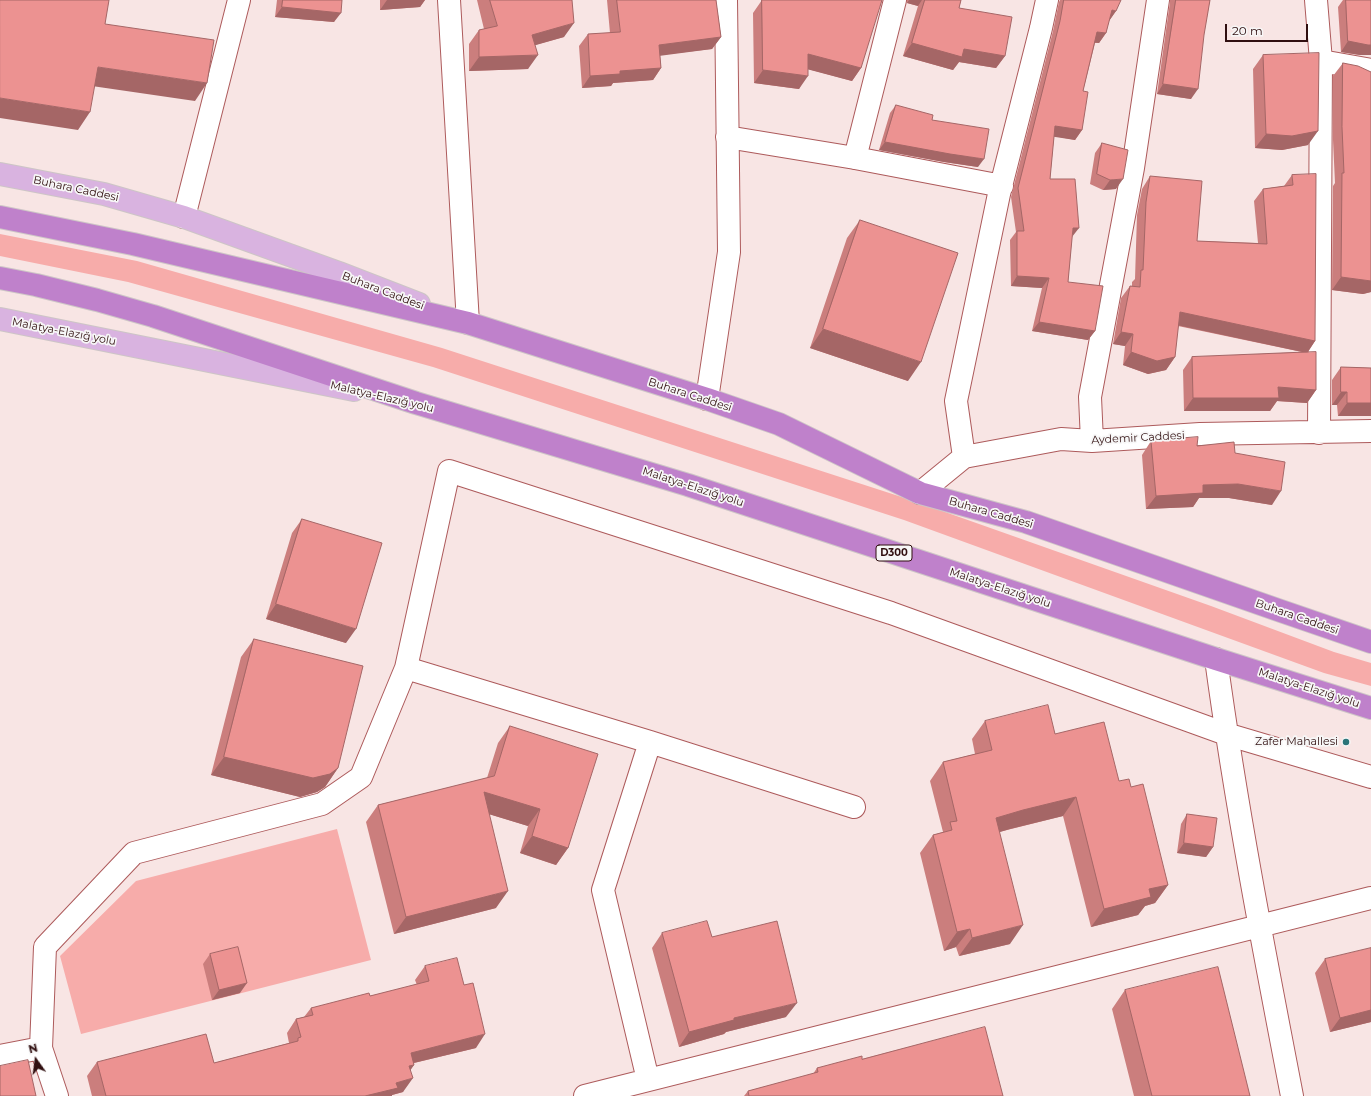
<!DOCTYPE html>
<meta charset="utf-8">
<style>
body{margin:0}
#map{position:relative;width:1371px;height:1096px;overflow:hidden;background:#f8e5e4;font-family:Montserrat,sans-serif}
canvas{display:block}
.north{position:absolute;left:16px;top:1040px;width:40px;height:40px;-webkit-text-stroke:3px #f7f7f7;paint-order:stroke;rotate:346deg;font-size:11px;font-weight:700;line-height:16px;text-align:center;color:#300f10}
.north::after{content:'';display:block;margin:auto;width:14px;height:18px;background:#300f10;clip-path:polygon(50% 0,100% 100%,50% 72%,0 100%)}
.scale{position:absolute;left:1225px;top:24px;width:83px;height:18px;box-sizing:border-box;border:2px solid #300f10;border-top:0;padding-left:5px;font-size:12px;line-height:14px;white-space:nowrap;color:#300f10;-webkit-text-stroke:3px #f7f7f7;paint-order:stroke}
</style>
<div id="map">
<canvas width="1371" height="1096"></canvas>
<div class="north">N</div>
<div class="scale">20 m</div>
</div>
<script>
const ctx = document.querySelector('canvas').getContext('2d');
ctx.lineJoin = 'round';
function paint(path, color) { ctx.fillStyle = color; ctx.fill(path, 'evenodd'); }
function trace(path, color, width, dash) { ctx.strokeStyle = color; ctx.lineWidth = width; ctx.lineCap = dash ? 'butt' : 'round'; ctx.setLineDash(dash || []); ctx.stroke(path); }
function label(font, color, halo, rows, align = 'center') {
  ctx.font = font + ' Montserrat,sans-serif'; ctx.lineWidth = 3.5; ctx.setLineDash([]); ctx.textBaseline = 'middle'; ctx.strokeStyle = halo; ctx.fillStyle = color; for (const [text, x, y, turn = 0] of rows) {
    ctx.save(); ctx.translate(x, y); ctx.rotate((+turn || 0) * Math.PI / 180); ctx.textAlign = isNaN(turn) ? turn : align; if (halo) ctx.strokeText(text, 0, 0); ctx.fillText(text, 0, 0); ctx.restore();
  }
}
paint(new Path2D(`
 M0 234 137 261 442 348 914 501 1211 606 1334 652 1371 663V686L1324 673 904 520 433 367 128 282 0 256Z
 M337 829 371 960 81 1034 60 956 136 881Z`), '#f7acaa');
const minor = new Path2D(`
 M449 0 468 323
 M1316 0 1321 61 1371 70
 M727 137 855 158 1002 186
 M855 158 895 0
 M184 217 239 0
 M707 399 729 252 726 0
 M1319 433 1321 61
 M1092 441 1090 397 1133 168 1158 0
 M964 457 956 401 999 194 1041 28 1047 0
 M920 493 964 457 1061 439 1092 441 1200 434 1371 431
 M1216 659C1236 806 1264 951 1292 1096
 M406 668 650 742 854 807
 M0 1056 41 1048
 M648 1080 603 890 650 742
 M57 1096 41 1048 45 947 134 853 322 804 361 777 406 668 449 471 891 613 1226 734 1371 777
 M585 1096 1371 898`);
const major = new Path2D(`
 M0 174 104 194 184 217 339 273 419 304
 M0 319 354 390`);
const highway = new Path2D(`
 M0 217 133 244 468 323 707 399 779 424 920 493 1026 522 1278 610 1371 642
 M0 278 36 285 97 300 153 316 416 403 688 485 1216 659 1371 708`);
trace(minor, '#ad5a5b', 24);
trace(major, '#cdc5c6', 24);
trace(highway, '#cdc5c6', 24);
trace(minor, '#fff', 22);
trace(major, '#d9b3e0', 22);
trace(highway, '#bf81cb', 22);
paint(new Path2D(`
 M277 0H342L334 22 275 17Z
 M380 0H425L420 7 380 10Z
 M477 0H572L564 37 535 45 528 69 469 71V44L479 30 484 29Z
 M607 0H716L721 37 712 49 660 55 661 68 653 80 613 83 611 86 582 88 579 46 588 34 610 33Z
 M762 0 861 68 852 81 808 69 799 89 754 83 753 13Z
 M907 0H961L959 8 1005 56 996 68 959 62 953 70 903 56 918 6 907 3Z
 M1060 0H1064L1116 11 1109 21 1106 33 1099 43H1095L1083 91 1082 130 1075 140 1054 136 1050 179 1072 237 1068 282 1095 331 1088 340 1032 331 1042 288 1011 286 1010 240 1016 232 1011 197 1053 31 1059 2Z
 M1170 0H1210L1191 99 1157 94 1170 2Z
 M1343 0H1371V55H1360L1341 52 1338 7Z
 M1263 55 1308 145 1282 150 1255 148 1253 69Z
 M1343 63 1371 72V292L1363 294 1332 290 1333 186 1335 183 1333 140V76Z
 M896 105 932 120 978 167 944 162 879 150 890 113Z
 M1102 143 1116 189 1103 190 1090 184 1095 153Z
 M1292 175 1315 341 1308 352 1316 390 1307 403 1277 401 1270 411H1184L1183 370 1192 357 1302 352 1178 326 1175 357 1166 370 1148 374 1123 365 1125 346 1113 344 1121 298 1130 286H1132V282L1135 279 1137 215 1142 189 1150 176 1197 241 1258 243 1254 201 1263 189 1284 186Z
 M860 220 908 381 810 348 847 238Z
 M1341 367 1371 368V416H1338L1337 405H1332V380Z
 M1151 441 1197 446 1235 453 1272 505 1229 498H1199L1193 507 1146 509 1142 455Z
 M302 519 346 643 266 619 292 533Z
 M254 639 338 768 325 787 317 792 300 797 211 775 241 657Z
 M985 721 1055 734 1119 781 1131 787 1168 885 1155 903 1145 906 1138 915 1091 927 1063 816 999 832 1010 944 959 956 956 947 944 951 920 853 933 835 943 832 930 781 943 762 975 754 972 739Z
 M510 726 568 848 556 865 520 853 528 826 489 814 496 908 394 934 366 822 378 805 487 778 498 743Z
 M1187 814 1213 847 1206 857 1177 853 1181 824Z
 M662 933 712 937 786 1017 726 1032 724 1034 679 1047 652 948Z
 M1371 948V1022L1330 1032 1315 973 1325 959Z
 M210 954 240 993 212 1000 203 964Z
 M425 966 464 985 476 1048 414 1063V1065L410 1070 403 1092 392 1095V1096H92L87 1076 97 1062 214 1063 289 1043 287 1033 296 1019 304 1017 311 1008 370 996 417 985 415 980Z
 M1125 990 1250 1096H1134L1112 1009Z
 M862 1059 1003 1096H744L748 1091 813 1074 817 1068Z`), '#cb7e7d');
paint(new Path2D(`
 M387 0H425L420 7 380 10Z
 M909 0H922L918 6 907 3Z
 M282 7 341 13 334 22 275 17Z
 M1112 10 1116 11 1109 21Z
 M574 23 564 37 522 49 532 35Z
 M1097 32 1106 33 1099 43 1090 42Z
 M721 37 712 49 651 57 659 45Z
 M1348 41 1371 45V55H1360L1341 52Z
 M912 43 964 49 1005 56 996 68 959 62 953 70 903 56Z
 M808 54 861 68 852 81 799 67Z
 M538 55 528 69 469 71 479 57Z
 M98 67 207 83 195 101 85 85Z
 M661 68 653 80 613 83 611 86 582 88 590 76 620 71Z
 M763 70 808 76 799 89 754 83Z
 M1163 84 1198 89 1191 99 1157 94Z
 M0 98 90 112 78 130 0 118Z
 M1055 126 1082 130 1075 140 1049 136Z
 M1318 131 1308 145 1282 150 1255 148 1266 134Z
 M885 142 984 159 978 167 944 162 879 150Z
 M1123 179 1116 189 1103 190 1110 180Z
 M1073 228H1079L1072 237Z
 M1017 276 1049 278 1042 288 1011 286Z
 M1341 277 1371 281V292L1363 294 1332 290Z
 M1180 312 1315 341 1307 353 1172 324Z
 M1039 322 1095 331 1088 340 1032 331Z
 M823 329 921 362 908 381 810 348Z
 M1121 332 1133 334 1125 346 1113 344Z
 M1131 352 1175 357 1166 370 1148 374 1123 365Z
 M1278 387 1316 390 1307 403 1277 401 1270 411H1184L1193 398Z
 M1341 392H1347L1337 405H1332Z
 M1347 403H1371V416H1338Z
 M1238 484 1281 491 1272 505 1229 498H1199L1193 507 1146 509 1156 496 1203 485Z
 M276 604 356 629 346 643 266 619Z
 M224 757 338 768 325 787 317 792 300 797 211 775Z
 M484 792 540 809 528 826 472 809Z
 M1076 797 1063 816 1010 829 983 837 996 818 1023 810Z
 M532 836 568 848 556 865 520 853Z
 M1184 843 1213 847 1206 857 1177 853Z
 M1168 885 1155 903 1145 906 1138 915 1091 927 1104 909 1149 889Z
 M508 891 496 908 394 934 406 917Z
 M1023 925 1010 944 959 956 972 938Z
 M970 929 956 947 944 951 957 932Z
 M247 983 240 993 212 1000 219 990Z
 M797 1003 786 1017 726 1032 724 1034 679 1047 689 1032 734 1018Z
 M1371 1010V1022L1330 1032 1340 1018Z
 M485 1034 476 1048 401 1066 411 1053Z
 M414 1065 405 1078 409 1066Z
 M413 1078 403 1092 392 1095V1096H365L396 1083Z`), '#a56666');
const building = new Path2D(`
 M0 0H109L105 24 214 40 207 83 98 67 90 112 0 98Z
 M283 0H342L341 13 282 7Z
 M490 0H572L574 23 532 35 538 55 479 57V30L497 26Z
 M617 0H716L721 37 659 45 661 68 620 71V74L590 76 588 34 620 32Z
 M762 0H882L861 68 808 54V76L763 70Z
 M925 0H961L959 8 1012 17 1005 56 964 49 962 57 912 43Z
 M1064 0H1121L1116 11 1112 10 1106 33 1097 32 1083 91 1088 92 1082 130 1055 126 1050 179H1075L1079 228H1073L1068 282 1103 286 1095 331 1039 322 1049 278 1017 276V231H1024L1018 188 1060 21Z
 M1176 0H1210L1204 35 1198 89 1163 84Z
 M1346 0H1371V45H1368L1348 41Z
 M1319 53 1318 131 1292 136 1266 134 1263 55Z
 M1343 63 1358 66 1371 72V281L1341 277 1342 173H1344L1342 127Z
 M896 105 933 115 932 120 989 129 984 159 950 154 885 142Z
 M1102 143 1128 150 1123 179 1110 180 1097 174Z
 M1316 174 1315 341 1180 312 1175 357 1157 361 1131 352 1133 334 1121 332 1130 286 1140 287 1141 270H1143L1146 202 1150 176 1202 181 1197 241 1267 244 1263 189 1293 185 1292 175Z
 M860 220 958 253 921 362 823 329Z
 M1316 352V390L1278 387 1279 398H1193L1192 357Z
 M1341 367 1371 368V403H1347V392H1341Z
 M1198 437 1197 446 1234 442 1235 453 1285 462 1281 491 1238 484 1203 485V493L1156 496 1151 441Z
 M302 519 382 543 356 629 276 604Z
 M254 639 363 666 338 768 330 774 313 778 224 757Z
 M1048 705 1055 734 1104 722 1119 781 1129 779 1131 787 1143 784 1168 885 1149 889 1151 897 1104 909 1076 797 1023 810 996 818 1023 925 972 938 970 929 957 932 933 835 952 830 950 822 957 821 943 762 992 750 985 721Z
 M510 726 598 754 568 848 532 836 540 809 484 792 508 891 406 917 378 805 494 776Z
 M1187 814 1217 818 1213 847 1184 843Z
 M707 921 712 937 777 921 797 1003 734 1018V1020L689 1032 662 933Z
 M238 947 247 983 219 990 210 954Z
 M1371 948V1010L1340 1018 1325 959Z
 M457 958 464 985 473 983 485 1034 411 1053 414 1065 409 1066 413 1078 396 1083 398 1088 365 1096H106L97 1062 206 1034 214 1063 298 1041V1038L301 1037 296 1019 313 1015 311 1008 369 993 370 996 429 981 425 966Z
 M1218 967 1250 1096H1152L1125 990Z
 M985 1027 1003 1096H749L748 1091 818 1072 817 1068 862 1056V1059Z
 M28 1060 36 1096H0V1066Z`);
paint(building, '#ec9291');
trace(building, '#a56666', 1);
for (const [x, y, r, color] of [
 [1346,742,4,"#2b7579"]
]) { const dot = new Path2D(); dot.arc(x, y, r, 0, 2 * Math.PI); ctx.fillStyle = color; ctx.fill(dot); trace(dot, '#f7f7f7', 1.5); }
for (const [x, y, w] of [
 [894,553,36]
]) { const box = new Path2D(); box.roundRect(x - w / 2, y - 8, w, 16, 3); ctx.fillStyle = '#f7f7f7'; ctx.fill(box); trace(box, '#300f10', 1); }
label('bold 10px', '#300f10', null, [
 ["D300",894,553]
]);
label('11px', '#300f10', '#f7f7f7', [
 ["Buhara Caddesi",76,189,12],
 ["Buhara Caddesi",383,291,21],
 ["Malatya-Elazığ yolu",64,332,11],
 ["Buhara Caddesi",690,395,18],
 ["Malatya-Elazığ yolu",382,397,13],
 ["Aydemir Caddesi",1138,438,-3],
 ["Malatya-Elazığ yolu",693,487,18],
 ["Buhara Caddesi",991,513,16],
 ["Malatya-Elazığ yolu",1000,588,18],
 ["Buhara Caddesi",1297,617,19],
 ["Malatya-Elazığ yolu",1309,688,18]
]);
label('11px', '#300f10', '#f7f7f7', [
 ["Zafer Mahallesi",1338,742]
], 'right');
</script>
